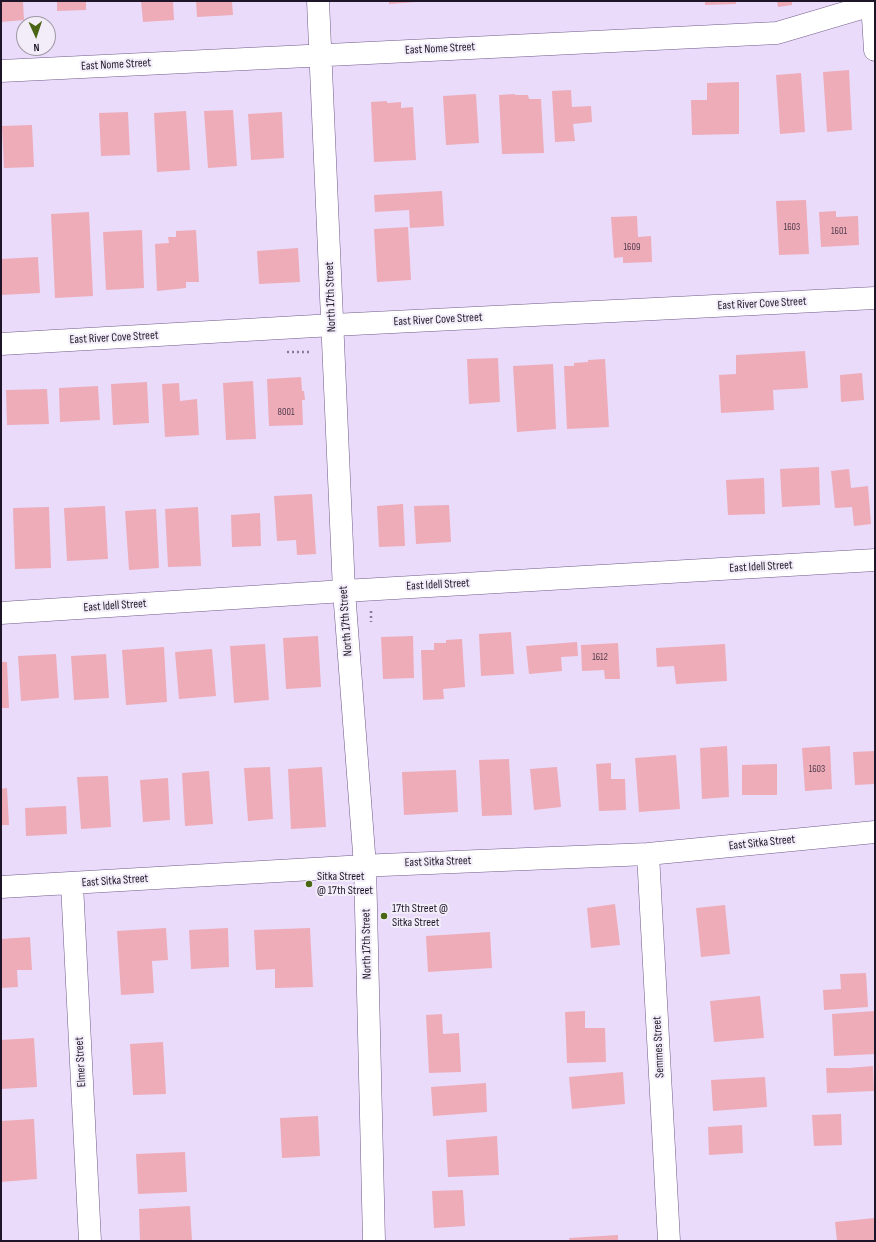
<!DOCTYPE html>
<style>
body{margin:0}
#map{position:relative;width:876px;height:1242px;overflow:hidden;background:#eadbfb;font-family:"Sofia Sans Condensed",sans-serif}
canvas{display:block}
.frame{position:absolute;inset:0;border:2px solid #1f1528;pointer-events:none}
.north{position:absolute;left:16px;top:16px;width:40px;height:40px;box-sizing:border-box;background:#f2edf8;border:1px solid #9e97a5;border-radius:50%;rotate:177deg;font-size:11px;font-weight:700;line-height:16px;text-align:center;color:#1f1528}
.north::after{content:'';display:block;margin:auto;width:14px;height:18px;background:#4a6516;clip-path:polygon(50% 0,100% 100%,50% 72%,0 100%)}
</style>
<div id="map">
<canvas width="876" height="1242"></canvas>
<div class="frame"></div>
<div class="north">N</div>
</div>
<script>
const ctx = document.querySelector('canvas').getContext('2d');
ctx.lineJoin = 'round';
function paint(path, color) { ctx.fillStyle = color; ctx.fill(path, 'evenodd'); }
function trace(path, color, width, dash) { ctx.strokeStyle = color; ctx.lineWidth = width; ctx.lineCap = dash ? 'butt' : 'round'; ctx.setLineDash(dash || []); ctx.stroke(path); }
function label(font, color, halo, rows, align = 'center') {
  ctx.font = font + ' "Sofia Sans Condensed",sans-serif'; ctx.lineWidth = 4; ctx.setLineDash([]); ctx.textBaseline = 'middle'; ctx.strokeStyle = halo; ctx.fillStyle = color; for (const [text, x, y, turn = 0] of rows) {
    ctx.save(); ctx.translate(x, y); ctx.rotate((+turn || 0) * Math.PI / 180); ctx.textAlign = isNaN(turn) ? turn : align; if (halo) ctx.strokeText(text, 0, 0); ctx.fillText(text, 0, 0); ctx.restore();
  }
}
paint(new Path2D(`
 M1 1H23L24 20 1 22Z
 M57 1H86V10L57 11Z
 M141 1H173L174 20 143 22Z
 M196 1H232L233 15 197 17Z
 M389 1H416V2L389 4Z
 M705 1H736V4L705 5Z
 M777 1H792V5L778 7Z
 M849 70 852 130 827 132 823 72Z
 M801 73 805 132 780 134 776 75Z
 M739 82V134L692 135 691 100H707V83Z
 M571 90 572 107 591 106 592 122 573 124 575 141 555 142 552 91Z
 M476 94 479 143 446 145 443 96Z
 M515 94V95H528L529 99H541L544 153 502 154 499 95Z
 M387 101V103L401 102V108L413 107 416 160 374 162 371 102Z
 M233 110 237 166 208 168 204 111Z
 M186 111 190 170 157 172 154 113Z
 M128 112 130 155 101 156 99 113Z
 M282 112 284 158 251 160 248 114Z
 M32 125 34 167 4 168 2 126Z
 M442 191 444 226 410 228 409 210 375 212 374 195Z
 M806 200 809 254 779 255 776 201Z
 M836 211V217L858 216 859 245 821 247 819 212Z
 M89 212 93 296 55 298 51 214Z
 M637 216 638 237 651 236 652 262 623 263V257L614 258 611 217Z
 M408 227 411 280 377 282 374 229Z
 M142 230 144 288 106 290 103 232Z
 M196 230 199 282H186V288L157 291 155 244 169 243 168 237H176V231Z
 M298 248 300 282 259 284 257 251Z
 M38 257 40 293 1 295V259Z
 M805 351 808 388 773 390 774 410 721 413 719 375 736 374V355Z
 M498 358 500 402 469 404 467 359Z
 M605 359 609 427 567 429 564 366H574V363L588 362V360Z
 M553 364 556 429 517 432 513 366Z
 M862 373 864 400 841 402 840 375Z
 M301 377 302 391H304L305 400H302L303 425 269 426 267 379Z
 M253 381 256 439 226 440 223 383Z
 M147 382 149 423 113 425 111 384Z
 M179 383 180 401 197 399 199 435 165 437 162 384Z
 M98 386 100 420 60 422 59 388Z
 M47 389 49 424 7 425 6 390Z
 M819 467 820 505 782 507 780 469Z
 M849 469 851 488 868 486 871 524 854 526 852 507 835 508 831 471Z
 M764 478 765 514 728 515 726 480Z
 M312 494 316 554 297 555 296 540 277 541 274 496Z
 M403 504 405 546 379 547 377 506Z
 M449 505 451 542 416 544 414 506Z
 M105 506 108 559 67 561 64 508Z
 M49 507 51 568 15 569 13 508Z
 M198 507 201 566 168 567 165 509Z
 M156 509 159 568 129 570 125 511Z
 M260 513 261 546 232 547 231 515Z
 M511 632 514 674 481 676 479 634Z
 M318 636 321 687 286 689 283 638Z
 M413 636 414 678 383 679 381 637Z
 M462 639 465 687 443 689 444 699 423 700 421 650H434V643H446V640Z
 M577 642 578 656 561 657 562 671 529 674 526 646Z
 M618 643 620 679H605L604 670 582 671 581 645Z
 M265 644 269 700 234 703 230 646Z
 M725 644 727 681 676 684 674 666 657 667 656 648Z
 M164 647 167 702 126 705 122 650Z
 M212 649 216 696 179 699 175 652Z
 M56 654 59 698 21 701 18 656Z
 M106 654 109 698 74 700 71 656Z
 M1 662H7L9 708H1Z
 M727 746 729 797 702 799 700 748Z
 M830 746 832 789 805 791 802 748Z
 M875 751V784L855 785 853 752Z
 M676 755 680 809 639 812 635 758Z
 M509 759 512 815 482 816 479 760Z
 M611 763V779H625L626 810 599 811 596 764Z
 M777 764V795H742V765Z
 M270 767 273 819 248 821 244 768Z
 M322 767 326 827 291 829 288 769Z
 M557 767 561 807 534 810 530 769Z
 M456 770 458 812 404 815 402 772Z
 M209 771 213 824 185 826 182 773Z
 M108 776 111 827 81 829 77 777Z
 M168 778 170 820 143 822 140 780Z
 M7 788 9 825H1V789Z
 M66 806 67 834 26 836 25 808Z
 M615 904 620 945 591 948 587 908Z
 M725 905 730 954 701 957 696 908Z
 M166 928 168 960 152 961 154 993 121 995 117 931Z
 M228 928 229 967 191 969 189 930Z
 M310 928 313 987 275 988V969L256 970 254 930Z
 M490 932 492 968 428 972 426 936Z
 M30 937 32 970H17L18 987 1 988V939Z
 M866 973 868 1007 824 1010 823 990 841 989 840 974Z
 M760 996 764 1038 714 1042 710 1001Z
 M585 1011V1028H605L606 1062 567 1063 565 1012Z
 M875 1011V1054L834 1056 832 1014Z
 M442 1014 443 1034 459 1033 461 1072 429 1073 426 1015Z
 M34 1038 37 1087 1 1089V1040Z
 M163 1042 166 1094 133 1095 130 1044Z
 M873 1066 874 1091 827 1093 826 1068H849Z
 M623 1072 625 1104 572 1109 569 1077Z
 M765 1077 767 1107 713 1111 711 1080Z
 M486 1083 487 1112 433 1116 431 1087Z
 M841 1114 842 1145 814 1146 812 1115Z
 M318 1116 320 1156 282 1158 280 1118Z
 M34 1119 37 1179 1 1182V1121Z
 M742 1125 743 1153 709 1155 708 1127Z
 M497 1136 499 1175 448 1177 446 1140Z
 M185 1152 187 1192 138 1194 136 1154Z
 M463 1190 465 1226 434 1228 432 1191Z
 M190 1206 192 1241H140L139 1209Z
 M875 1218V1241H837L835 1222Z
 M618 1235V1241H570L569 1238Z`), '#edacb8');
const minor = new Path2D(`
 M318 1 344 591 365 866 374 1241
 M872 1 875 50
 M1 71 777 33 875 4
 M1 344 333 325 875 298
 M1 613 344 591 875 560
 M648 854 669 1241
 M72 884 90 1241
 M1 887 382 865 648 854 875 832`);
trace(minor, '#715a89', 23);
trace(new Path2D(`
 M287 352H310
 M371 611V622`), '#887b95', 2.5, [2, 3]);
trace(minor, '#fff', 22);
for (const [x, y, r, color] of [
 [309,884,4,"#4a6516"],
 [384,916,4,"#4a6516"]
]) { const dot = new Path2D(); dot.arc(x, y, r, 0, 2 * Math.PI); ctx.fillStyle = color; ctx.fill(dot); trace(dot, '#f2edf8', 1.5); }
label('10px', '#523b4c', null, [
 ["1603",792,227],
 ["1601",839,231],
 ["1609",632,247],
 ["8001",286,412],
 ["1612",600,657],
 ["1603",817,769]
]);
label('12px', '#1f1528', '#f2edf8', [
 ["East Nome Street",440,49,-3],
 ["East Nome Street",116,65,-3],
 ["North 17th Street",331,297,-92],
 ["East River Cove Street",762,304,-3],
 ["East River Cove Street",438,320,-3],
 ["East River Cove Street",114,338,-3],
 ["East Idell Street",761,567,-3],
 ["East Idell Street",438,585,-3],
 ["East Idell Street",115,606,-4],
 ["North 17th Street",346,621,-94],
 ["East Sitka Street",762,843,-6],
 ["East Sitka Street",438,862,-2],
 ["East Sitka Street",115,881,-4],
 ["North 17th Street",367,944,-91],
 ["Semmes Street",659,1047,-93],
 ["Elmer Street",81,1062,-93]
]);
label('12px', '#1f1528', '#f2edf8', [
 ["Sitka Street",317,877],
 ["@ 17th Street",317,891],
 ["17th Street @",392,909],
 ["Sitka Street",392,923]
], 'left');
</script>
